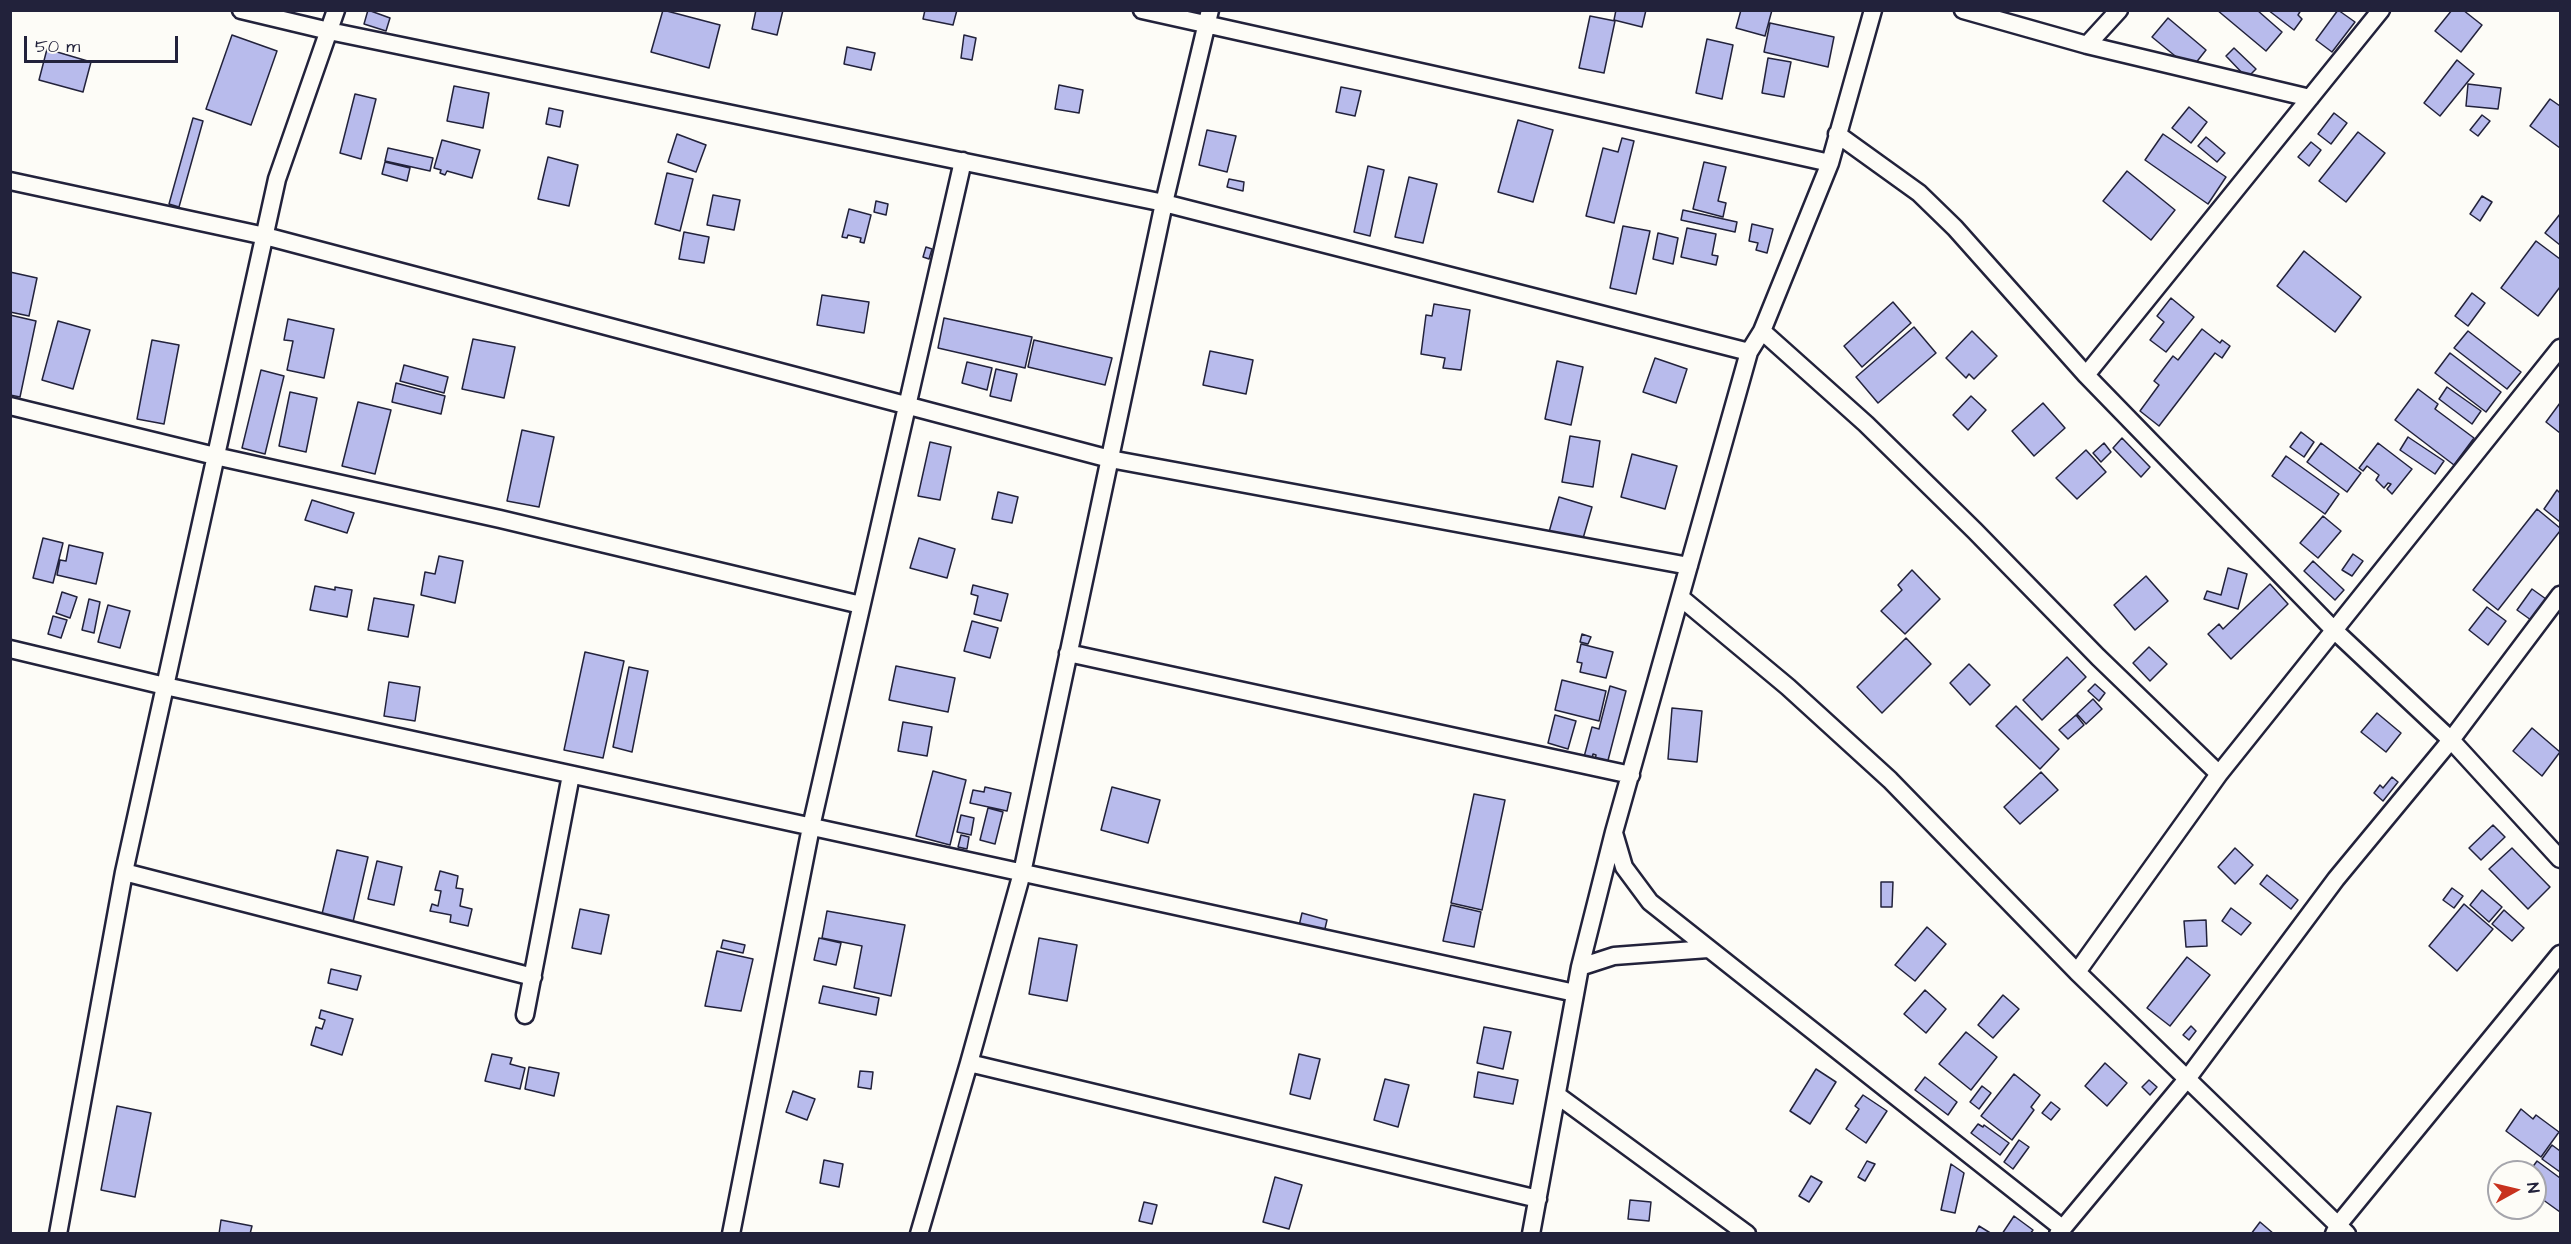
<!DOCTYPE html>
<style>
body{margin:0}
#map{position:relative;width:2571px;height:1244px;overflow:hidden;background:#fdfcf7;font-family:"Architects Daughter",sans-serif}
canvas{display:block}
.frame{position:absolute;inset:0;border:12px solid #22223b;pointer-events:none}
.north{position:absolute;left:2487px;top:1160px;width:60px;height:60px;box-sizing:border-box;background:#fdfcf7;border:2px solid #a5a5ac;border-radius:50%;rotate:82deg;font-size:16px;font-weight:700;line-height:24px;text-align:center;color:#22223b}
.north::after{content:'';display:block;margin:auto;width:21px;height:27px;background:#c8321e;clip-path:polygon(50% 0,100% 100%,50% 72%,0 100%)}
.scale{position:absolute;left:24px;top:36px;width:154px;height:27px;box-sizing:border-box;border:3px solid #22223b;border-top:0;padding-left:8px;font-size:18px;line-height:21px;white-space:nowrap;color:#22223b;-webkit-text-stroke:4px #fdfcf7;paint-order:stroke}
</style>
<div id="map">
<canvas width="2571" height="1244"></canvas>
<div class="frame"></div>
<div class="north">N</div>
<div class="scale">50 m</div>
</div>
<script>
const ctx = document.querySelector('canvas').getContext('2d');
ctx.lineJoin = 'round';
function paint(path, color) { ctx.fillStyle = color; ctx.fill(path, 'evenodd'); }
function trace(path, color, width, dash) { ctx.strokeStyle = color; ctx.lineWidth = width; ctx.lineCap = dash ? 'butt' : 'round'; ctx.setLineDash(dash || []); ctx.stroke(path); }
const building = new Path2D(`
 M368 10 390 18 386 31 364 24Z
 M663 10 720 25 709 68 651 52Z
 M756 10H783L777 35 752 29Z
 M925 10H957L953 25 923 19Z
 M1616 10H1646L1642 27 1614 20Z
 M1741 10H1772L1765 36 1736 28Z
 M2217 10H2257L2282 32 2266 51Z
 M2268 10H2301L2298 15 2302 19 2294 30Z
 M2338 10 2355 22 2332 52 2316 40Z
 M2452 10H2463L2482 25 2461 52 2435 31Z
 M1590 16 1615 21 1604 73 1579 68Z
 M2168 18 2206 50 2191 69 2152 37Z
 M1770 23 1834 37 1828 67 1764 52Z
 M232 35 277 51 251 125 206 109Z
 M964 35 976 38 972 60 961 58Z
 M1707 39 1733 45 1722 99 1696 93Z
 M847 47 875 53 871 70 844 64Z
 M2234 48 2256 69 2247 78 2226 56Z
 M47 49 91 62 83 92 39 80Z
 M1768 58 1791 62 1784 97 1762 93Z
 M2457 60 2474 74 2440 116 2424 103Z
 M2468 84 2501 88 2498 109 2466 106Z
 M1059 85 1083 90 1079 113 1055 109Z
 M454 86 489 93 483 128 447 121Z
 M1341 87 1361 91 1355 116 1336 112Z
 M355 94 376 99 361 159 340 153Z
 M2550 99 2560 106V148L2530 126Z
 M2189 107 2207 122 2191 143 2172 128Z
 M549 108 563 111 560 127 546 124Z
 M2334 113 2347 123 2331 144 2318 134Z
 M2482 115 2490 121 2478 136 2470 130Z
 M193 118 203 121 179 207 169 204Z
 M1518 120 1553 130 1533 202 1498 192Z
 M1207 130 1236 136 1227 172 1199 165Z
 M2358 132 2385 153 2346 202 2319 181Z
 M677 134 706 145 696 172 668 162Z
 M2163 134 2226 177 2208 204 2145 160Z
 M2206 137 2225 153 2217 162 2198 146Z
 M1622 138 1634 141 1614 223 1586 216 1603 148 1618 152Z
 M442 140 480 150 472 178 447 171 445 175 440 173 441 170 434 168Z
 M2311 142 2321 150 2309 166 2298 157Z
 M388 148 433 158 430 171 385 161Z
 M548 157 578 165 569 206 538 199Z
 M385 162 410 168 407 181 382 174Z
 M1704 162 1726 167 1718 201 1726 203 1723 217 1693 209Z
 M1368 166 1384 170 1370 236 1354 232Z
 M2127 171 2175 210 2151 240 2103 201Z
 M667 173 693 179 680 231 655 224Z
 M1409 177 1437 184 1423 243 1395 237Z
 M1229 179 1244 182 1243 191 1227 187Z
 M713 195 740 200 734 230 707 225Z
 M2482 196 2492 202 2480 221 2470 214Z
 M876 201 888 204 886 215 874 212Z
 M849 209 871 215 864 243 860 242 861 238 848 235 847 238 842 237Z
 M1683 210 1737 222 1735 232 1681 220Z
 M2560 214V245L2545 233Z
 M1752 224 1773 229 1767 253 1756 250 1758 243 1749 241Z
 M1623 226 1650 231 1636 294 1610 288Z
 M1687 228 1716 234 1712 255 1718 256 1716 265 1681 257Z
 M684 232 709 237 704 263 679 259Z
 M1658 233 1678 238 1673 264 1653 259Z
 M2536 241 2560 259V287L2538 316 2501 288Z
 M926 247 932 249 929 259 923 257Z
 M2304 251 2361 297 2335 332 2277 286Z
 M10 272 37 278 29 316 10 312Z
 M2472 293 2485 303 2468 326 2455 316Z
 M822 295 869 302 864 333 817 325Z
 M2171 298 2194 317 2166 352 2150 340 2164 322 2157 316Z
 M1893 302 1911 323 1862 367 1844 346Z
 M1434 304 1470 310 1461 370 1443 368 1445 358 1421 354 1426 315 1432 316Z
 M10 315 36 321 20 397 10 395Z
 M944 318 1032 337 1025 368 938 348Z
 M288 319 334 329 324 378 287 370 293 341 284 340Z
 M58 321 90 330 73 389 42 380Z
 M1914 327 1936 353 1878 403 1856 377Z
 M2202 329 2220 343 2222 340 2230 346 2222 358 2215 353 2159 426 2140 411 2159 385 2154 381 2173 356 2178 360Z
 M1972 331 1997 356 1974 379 1969 374 1966 378 1946 358Z
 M2468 331 2521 372 2507 389 2454 348Z
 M473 339 515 347 504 398 462 389Z
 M152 340 179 345 164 424 137 419Z
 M1034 340 1112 358 1105 385 1028 367Z
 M1210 351 1253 360 1246 394 1203 385Z
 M2450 353 2501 392 2486 412 2435 373Z
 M1655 358 1687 369 1676 403 1643 392Z
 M1557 361 1583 367 1571 425 1545 419Z
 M967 362 992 368 987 390 962 383Z
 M404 365 448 377 444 393 400 381Z
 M996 369 1017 374 1011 401 990 396Z
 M261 370 284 376 265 454 242 448Z
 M396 383 445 396 441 414 392 402Z
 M2447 387 2481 411 2472 424 2439 399Z
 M2418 389 2438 404 2435 409 2474 438 2454 465 2395 420Z
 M290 392 317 398 306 452 279 446Z
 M1971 396 1986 410 1968 430 1953 415Z
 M358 402 391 410 375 474 342 466Z
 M2043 403 2065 428 2034 456 2012 431Z
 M2560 403V433L2546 422Z
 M522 430 554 437 539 507 507 501Z
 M2301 432 2314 442 2304 457 2290 447Z
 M1570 436 1600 441 1593 487 1562 482Z
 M2408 437 2444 461 2435 474 2400 450Z
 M2122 438 2150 467 2141 477 2113 448Z
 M930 442 951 447 940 500 918 496Z
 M2104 443 2111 452 2101 462 2093 453Z
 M2321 443 2361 473 2347 492 2307 462Z
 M2378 443 2412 469 2392 494 2387 489 2391 484 2388 483 2384 488 2376 480 2379 475 2367 466 2363 471 2359 468Z
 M2086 450 2106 472 2077 499 2056 478Z
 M1632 454 1677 466 1665 509 1621 497Z
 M2286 456 2339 494 2325 514 2272 476Z
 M2557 490 2560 493V522L2544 509Z
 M998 492 1018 497 1012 523 992 519Z
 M1559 497 1592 507 1582 542 1549 532Z
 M312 500 354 513 347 533 305 520Z
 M2537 509 2560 528V531L2498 610 2473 590Z
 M2323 516 2341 531 2318 558 2300 543Z
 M43 538 63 543 53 583 33 578Z
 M919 538 955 549 947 578 910 568Z
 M69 545 103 553 96 584 57 575 60 560 66 561Z
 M2353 554 2363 561 2352 576 2342 570Z
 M439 556 463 561 455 603 421 595 425 572 435 574Z
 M2313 561 2344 590 2335 600 2304 571Z
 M2228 568 2247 574 2238 609 2204 599 2207 591 2221 595Z
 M1912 570 1940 599 1905 634 1881 611 1902 590 1898 585Z
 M2146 576 2168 601 2135 630 2114 605Z
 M2270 584 2288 604 2231 659 2208 634 2219 624 2223 629Z
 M973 585 1008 594 1001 621 974 614 978 596 971 594Z
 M315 586 335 590V587L352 590 347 617 310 610Z
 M2532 589 2546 599 2531 620 2517 610Z
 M62 592 77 597 70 618 56 613Z
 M374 598 414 605 408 637 368 630Z
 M89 599 100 602 94 633 82 630Z
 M108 605 130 611 120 648 98 642Z
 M2487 607 2506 621 2488 645 2469 630Z
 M53 616 67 620 61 638 48 634Z
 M972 621 998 628 990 658 964 651Z
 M1582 634 1591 637 1588 644 1580 642Z
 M1906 638 1931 664 1882 713 1857 687Z
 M1581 644 1613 652 1606 678 1580 672 1582 663 1577 662Z
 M2149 647 2167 664 2150 681 2133 663Z
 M585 652 624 661 603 758 564 750Z
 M2067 657 2086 677 2042 720 2023 700Z
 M1969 664 1990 685 1970 705 1950 683Z
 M896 666 955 678 948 712 889 700Z
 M629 667 648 671 632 752 613 747Z
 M1562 680 1606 691 1599 721 1555 710Z
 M389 682 420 687 415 721 384 716Z
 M2095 684 2105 693 2099 701 2088 691Z
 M1610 686 1626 691 1606 768 1594 765 1596 755 1593 754 1592 759 1584 757 1592 727 1599 729Z
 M2093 699 2102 709 2086 724 2077 714Z
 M2016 706 2059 749 2040 769 1996 726Z
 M1672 708 1702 711 1697 762 1668 759Z
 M2377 713 2401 733 2386 752 2361 732Z
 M1555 715 1576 721 1568 749 1548 743Z
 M2076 715 2084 725 2068 739 2059 730Z
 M903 722 932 727 927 756 898 751Z
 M2532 728 2560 752 2542 776 2513 751Z
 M933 771 966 780 950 845 916 836Z
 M2041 772 2058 790 2020 824 2004 807Z
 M2392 777 2398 782 2383 801 2374 793 2380 785 2383 788Z
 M985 787 1011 793 1007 811 970 803 973 790 984 792Z
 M1112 787 1160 800 1148 843 1101 830Z
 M1474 794 1505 800 1482 910 1451 903Z
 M988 808 1003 812 995 844 980 840Z
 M961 815 974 818 971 835 957 832Z
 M2493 825 2505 837 2481 860 2469 848Z
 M961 835 969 837 967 849 958 847Z
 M2235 848 2253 865 2235 884 2218 867Z
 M2512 848 2550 887 2528 909 2489 869Z
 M337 850 368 857 353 922 322 914Z
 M377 861 402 867 394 905 368 899Z
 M440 871 458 876 456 888 463 889 460 906 472 909 468 926 450 922 451 915 430 911 432 904 438 906 441 891 435 890Z
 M2267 875 2298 900 2291 909 2260 884Z
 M1881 882H1893L1892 907H1881Z
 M2452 888 2463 896 2454 908 2443 900Z
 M2482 890 2502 907 2489 922 2470 905Z
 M2464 904 2493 929 2457 971 2429 946Z
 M1451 905 1481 912 1474 947 1443 941Z
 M2231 908 2251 923 2241 935 2222 921Z
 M580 909 609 915 601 954 572 948Z
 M2504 910 2524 928 2512 941 2492 924Z
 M827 911 905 925 891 996 854 988 862 946 822 938Z
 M1302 913 1327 920 1323 937 1298 930Z
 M2206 920 2207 946 2186 947 2184 921Z
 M1927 927 1946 944 1915 981 1895 965Z
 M819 938 841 943 836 965 814 960Z
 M1039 938 1077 945 1067 1001 1029 994Z
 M723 940 745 945 743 953 721 948Z
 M717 951 753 959 741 1011 705 1006Z
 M2187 957 2210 975 2170 1026 2147 1008Z
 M331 969 361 976 357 990 328 983Z
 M823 986 879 998 876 1015 819 1003Z
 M1925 990 1946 1009 1926 1033 1904 1014Z
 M2003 995 2019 1009 1993 1038 1978 1025Z
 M321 1010 353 1019 342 1055 311 1045 316 1027 322 1029 325 1020 319 1018Z
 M2191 1026 2196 1031 2189 1040 2183 1035Z
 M1484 1027 1511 1032 1503 1069 1477 1063Z
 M1966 1032 1997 1057 1971 1090 1939 1064Z
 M492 1054 512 1058 510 1064 525 1068 520 1089 485 1081Z
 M1299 1054 1320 1059 1310 1099 1290 1094Z
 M2105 1063 2127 1083 2107 1106 2085 1086Z
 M529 1067 559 1073 554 1096 525 1089Z
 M1816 1069 1836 1082 1810 1124 1790 1111Z
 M860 1071 873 1072 871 1089 858 1087Z
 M1478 1072 1518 1080 1513 1104 1474 1097Z
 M2014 1074 2040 1095 2031 1107 2034 1110 2012 1140 1981 1116Z
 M1925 1077 1957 1102 1948 1115 1915 1090Z
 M1385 1079 1409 1085 1398 1127 1374 1120Z
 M2149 1080 2157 1087 2150 1095 2142 1087Z
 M1982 1086 1991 1093 1979 1109 1970 1102Z
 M793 1091 815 1099 807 1120 786 1112Z
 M1863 1095 1887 1111 1866 1143 1846 1129 1859 1109 1855 1106Z
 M2051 1102 2060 1109 2051 1120 2042 1113Z
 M117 1106 151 1113 135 1197 101 1190Z
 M2521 1109 2533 1119 2536 1115 2559 1132 2541 1157 2506 1131Z
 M1978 1124 1983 1127 1984 1125 2009 1143 2000 1155 1971 1133Z
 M2019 1140 2029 1147 2013 1169 2004 1162Z
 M2552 1145 2560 1151V1172L2542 1159Z
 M824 1160 843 1164 839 1187 820 1183Z
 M1867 1161 1875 1164 1865 1181 1858 1177Z
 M2537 1161 2560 1178V1212L2535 1194V1172H2529Z
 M1951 1164 1964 1173 1955 1213 1941 1210Z
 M1811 1176 1822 1182 1809 1202 1799 1196Z
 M1275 1177 1302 1185 1289 1229 1263 1222Z
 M1630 1200 1651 1202 1649 1221 1628 1219Z
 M1144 1202 1157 1205 1152 1224 1139 1221Z
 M2014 1216 2033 1230 2030 1234H2002Z
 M221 1220 252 1226 250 1234H219Z
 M2260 1222 2274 1234H2251Z
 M1979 1226 1992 1234H1975Z`);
paint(building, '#b8bbec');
trace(building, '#22223b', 1.5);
const minor = new Path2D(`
 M241 10 329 31 1164 203 1749 352
 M1142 10 1830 163
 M1963 10 2087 45 2310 98
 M2087 45 2119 10
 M1837 134 1919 193 1955 228 2086 375 2334 630 2451 740 2560 859
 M10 181 265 236 1110 459 1689 566
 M1762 331 1866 424 1975 531 2098 657 2219 774
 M2086 375 2381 10
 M10 406 215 456 500 519 861 605
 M1680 597 1788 687 1890 780 2077 972 2347 1234
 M10 649 165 686 1575 993
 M1068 653 1631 775
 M1614 833 1624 867 1650 902 2062 1228
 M124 872 533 977
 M1580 967 1614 956 1708 949
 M2077 972 2219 774 2560 348
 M525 1015 571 775
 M969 1063 1538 1199
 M1557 1095 1747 1234
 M58 1234 124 872 277 179 336 10
 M731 1234 811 827 963 161
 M919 1234 969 1063 1022 873 1164 203 1210 10
 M1531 1234 1580 967 1614 832 1749 352 1762 331 1830 163 1873 10
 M2058 1234 2187 1079 2336 879 2451 740 2560 595
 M2334 1234 2338 1225 2560 954`);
trace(minor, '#22223b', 21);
trace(minor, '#fdfcf7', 16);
</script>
